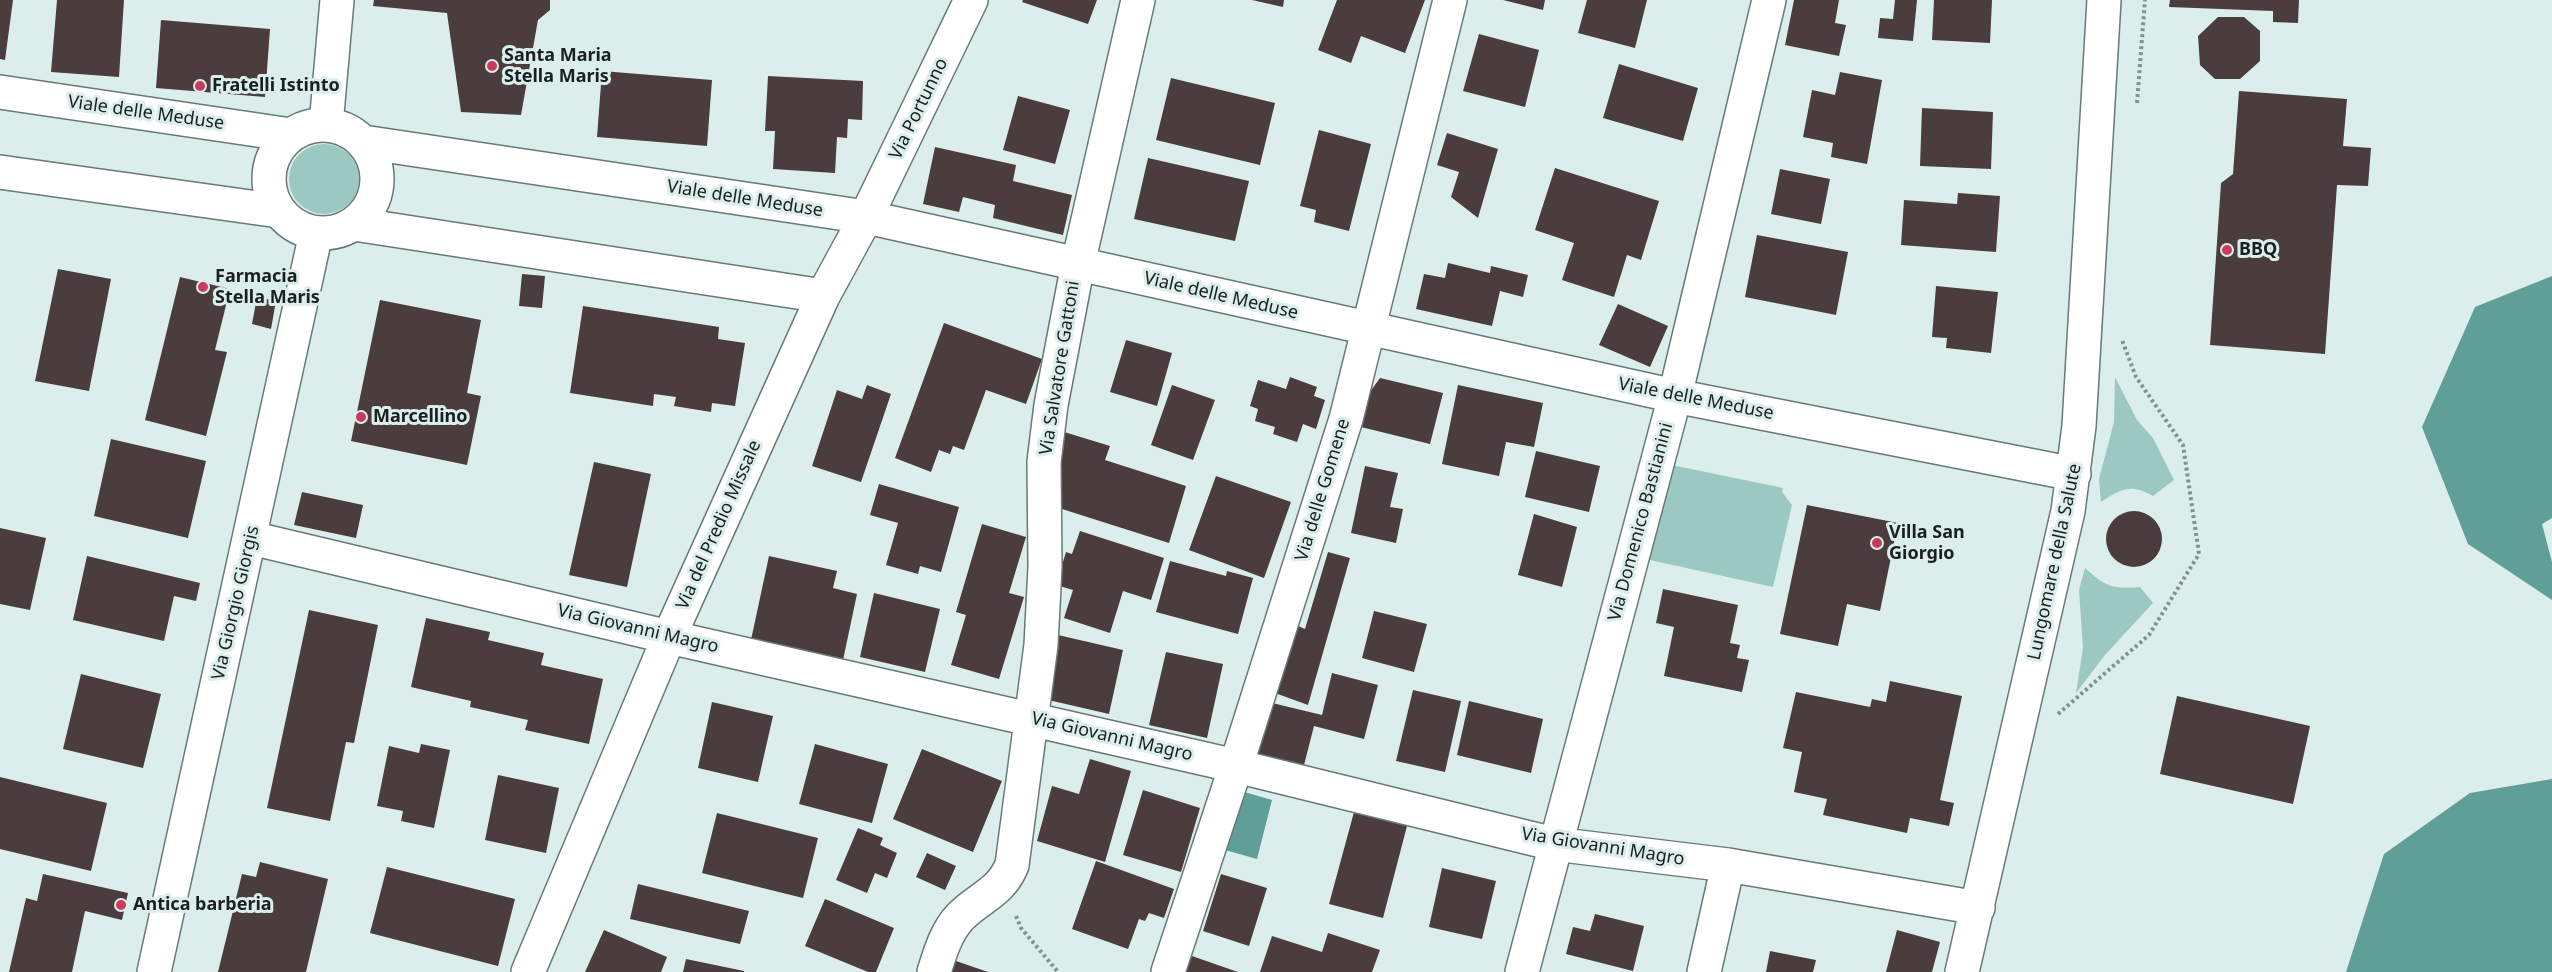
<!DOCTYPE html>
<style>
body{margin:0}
canvas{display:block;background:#dbeeeb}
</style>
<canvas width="2552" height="972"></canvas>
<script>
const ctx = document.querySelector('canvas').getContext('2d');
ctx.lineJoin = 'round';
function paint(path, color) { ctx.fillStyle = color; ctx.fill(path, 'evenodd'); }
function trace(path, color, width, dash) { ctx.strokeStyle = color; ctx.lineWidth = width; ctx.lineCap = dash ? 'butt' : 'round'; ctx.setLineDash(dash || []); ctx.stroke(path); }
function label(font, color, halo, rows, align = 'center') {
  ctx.font = font + ' "Noto Sans",sans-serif'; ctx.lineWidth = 6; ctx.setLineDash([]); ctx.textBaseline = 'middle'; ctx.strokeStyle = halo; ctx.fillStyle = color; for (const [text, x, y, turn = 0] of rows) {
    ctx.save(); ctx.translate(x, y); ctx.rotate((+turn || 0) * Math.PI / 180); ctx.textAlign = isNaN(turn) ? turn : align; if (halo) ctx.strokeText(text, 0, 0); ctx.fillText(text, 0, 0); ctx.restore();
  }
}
paint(new Path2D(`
 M289 179a35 35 0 1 1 70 0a35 35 0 1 1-70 0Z
 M2115 377 2137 420 2153 438 2174 480 2153 496C2131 483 2121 489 2101 502L2099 479 2114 422Z
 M1667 464 1783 488 1782 492 1792 505 1773 587 1641 558Z
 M2085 568C2106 587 2112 589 2140 587L2153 603 2105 655 2076 693 2083 648 2079 590Z`), '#9cc8c2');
paint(new Path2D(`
 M2552 276V518L2542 524 2552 562V600L2468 544 2422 427 2475 307Z
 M2552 779V972H2346L2384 854 2470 793Z
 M1241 791 1272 800 1257 859 1225 850Z`), '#5f9f98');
paint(new Path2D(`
 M0 0H13L5 60 0 59Z
 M57 0H124L119 77 51 72Z
 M374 0H550V10L538 20 521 115 461 112 447 13 373 6Z
 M1023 0H1097L1088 24 1022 2Z
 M1252 0H1284L1283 7Z
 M1337 0H1425L1405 53 1361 36 1351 63 1318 50Z
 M1503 0H1545L1543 10Z
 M1587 0H1647L1635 48 1578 33Z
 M1794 0H1839L1835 23 1846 25 1839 56 1785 45Z
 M1895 0H1917L1913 41 1878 38 1880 18 1893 19Z
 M1934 0H1992L1990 43 1932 40Z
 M2170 0H2299L2298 23 2273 22V11L2169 7Z
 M2218 17H2244L2260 31V61L2240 79H2215L2200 65 2198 36Z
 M161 20 270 29 265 97 156 88Z
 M1479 34 1539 50 1525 107 1463 91Z
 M1619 64 1698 88 1683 141 1603 118Z
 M602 71 712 80 707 146 597 137Z
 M1840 72 1882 80 1867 164 1831 157 1833 143 1803 137 1812 90 1835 95Z
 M768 76 863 81 862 120 848 119 847 138 837 137 835 173 773 169 775 131H765Z
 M1171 78 1275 103 1260 165 1156 140Z
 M2239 91 2347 99 2343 146 2371 148 2368 186 2337 185 2325 354 2210 345 2221 183 2233 174Z
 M1018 96 1070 110 1055 164 1003 150Z
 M1922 108 1993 112 1991 169 1920 166Z
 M1319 130 1371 144 1349 231 1314 222 1316 210 1300 206Z
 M1447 133 1498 149 1478 218 1451 197 1459 172 1437 165Z
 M935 147 1016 165 1013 181 1072 195 1063 235 993 218 995 205 963 197 959 212 923 204Z
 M1148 158 1249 181 1235 241 1134 219Z
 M1555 168 1659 201 1641 260 1627 255 1614 297 1562 280 1574 243 1535 230Z
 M1780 169 1830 179 1821 224 1771 214Z
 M1958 193 2000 196 1996 252 1901 245 1904 200 1957 204Z
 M1757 235 1848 252 1836 315 1745 297Z
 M1448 263 1490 273 1491 266 1528 275 1523 297 1500 291 1492 326 1416 309 1424 274 1445 278Z
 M58 269 111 279 89 391 35 381Z
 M522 274 545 276 542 308 519 306Z
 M180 277 230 289 215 350 227 352 206 436 145 420Z
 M1936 286 1998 292 1991 353 1946 348 1947 338 1932 337Z
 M257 297 276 301 271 329 252 324Z
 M380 300 481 320 467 393 481 396 467 465 351 441Z
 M1618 304 1668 326 1650 367 1599 345Z
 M583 306 719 327 718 339 745 343 735 406 712 403 711 412 674 406 676 397 654 394 653 406 570 393Z
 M944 323 1042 359 1026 404 986 390 964 450 953 446 950 454 939 450 931 472 895 458Z
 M1126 340 1172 353 1157 406 1110 392Z
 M1290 377 1317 387 1314 396 1325 400 1316 429 1303 424 1297 442 1273 434 1275 427 1255 421 1258 409 1250 406 1258 380 1286 389Z
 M1380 378 1443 393 1430 444 1357 426 1364 400Z
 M867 385 891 394 861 482 812 466 837 390 862 399Z
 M1172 385 1215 400 1193 460 1151 445Z
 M1458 385 1543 403 1534 447 1506 442 1499 476 1442 464Z
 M1061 431 1110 446 1105 460 1186 486 1169 543 1062 509Z
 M111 439 206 461 188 538 94 516Z
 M1536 451 1600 466 1589 512 1525 497Z
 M594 462 651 474 627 587 569 575Z
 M1365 466 1398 473 1390 507 1403 509 1396 543 1351 533Z
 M1216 476 1291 502 1264 578 1189 550Z
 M879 484 959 507 941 572 920 566 918 574 886 565 898 523 870 515Z
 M302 492 363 505 356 538 294 525Z
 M1807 505 1898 523 1880 611 1847 604 1838 646 1780 634Z
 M2106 539a28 28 0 1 1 56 0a28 28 0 1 1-56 0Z
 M1534 514 1577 527 1562 587 1518 575Z
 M982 524 1026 537 1009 593 1024 597 999 679 951 665 966 615 956 612Z
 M0 528 46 538 30 610 0 604Z
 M1080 531 1164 558 1151 600 1123 591 1110 633 1064 618 1073 590 1056 585 1066 552 1072 554Z
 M1328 552 1350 558 1308 705 1264 689 1289 622 1305 629Z
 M87 556 200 583 196 601 174 596 164 641 73 620Z
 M769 556 837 571 833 588 857 594 843 660 751 640Z
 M1170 561 1226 576 1227 571 1253 578 1238 634 1156 612Z
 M1663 589 1738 605 1730 643 1740 645 1737 658 1749 660 1742 692 1664 676 1674 627 1656 623Z
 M874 593 940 609 925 672 860 657Z
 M309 610 378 625 354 743 346 742 330 821 267 808Z
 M1374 611 1427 624 1414 672 1362 658Z
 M426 618 490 632 488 640 544 653 541 665 603 679 589 744 525 730 528 720 470 707 471 701 411 687Z
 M1058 635 1123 650 1109 714 1044 699Z
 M1166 652 1223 664 1207 738 1149 725Z
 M1332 673 1378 685 1364 739 1314 726 1303 769 1254 756 1268 702 1322 715Z
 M81 674 161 694 143 768 63 749Z
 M1890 681 1962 696 1940 800 1954 803 1949 826 1910 818 1907 833 1823 815 1827 799 1794 792 1802 752 1783 748 1796 692 1870 707 1872 699 1886 702Z
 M1413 690 1461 701 1445 772 1396 761Z
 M2177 696 2310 726 2293 804 2160 774Z
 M1469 701 1543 719 1531 773 1457 755Z
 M712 702 773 716 758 782 698 768Z
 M421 744 450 750 434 828 401 821 403 811 377 806 389 746 419 753Z
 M815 744 888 764 872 823 799 804Z
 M922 749 1002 781 973 852 893 819Z
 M1090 759 1131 771 1105 862 1037 841 1052 786 1079 794Z
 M498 775 559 788 546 853 485 840Z
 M0 777 107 803 91 871 0 849Z
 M1143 790 1200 808 1181 872 1123 855Z
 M1354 812 1407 826 1383 918 1329 904Z
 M717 813 818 838 803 898 702 873Z
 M858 828 883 838 880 845 897 853 887 878 875 873 867 893 836 880Z
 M927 853 956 866 945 890 916 877Z
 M1096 861 1174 889 1164 918 1149 913 1145 921 1139 919 1128 949 1072 929Z
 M260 862 328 879 306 972H218L242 874 256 877Z
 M387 867 515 899 498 966 370 933Z
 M1442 868 1496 881 1482 939 1429 927Z
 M43 874 128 893 122 920 85 911 72 972H9L26 898 37 901Z
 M1221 874 1267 888 1249 946 1203 931Z
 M638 884 749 911 740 944 630 919Z
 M825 899 894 928 876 972H868L805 946Z
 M1595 914 1644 926 1633 971 1566 954 1573 927 1590 931Z
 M604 930 667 957 661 972H585Z
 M1897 930 1940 942 1932 972H1886Z
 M1328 933 1380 950 1372 972H1260L1272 936 1322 952Z
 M1770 951 1816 960 1813 972H1766Z
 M1189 955 1238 972H1183Z
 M686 959 744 971V972H683Z
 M956 961 988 972H952Z`), '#4b3d3e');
const minor = new Path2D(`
 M0 92 291 135
 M269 179a54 54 0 1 1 108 0a54 54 0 1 1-108 0Z
 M326 125 337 0
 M363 142 866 217 1675 396 2074 474
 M0 172 279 211
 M354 224 823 296
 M251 538 669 637 1236 766 1554 844 1728 865 1978 908
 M154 972 316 233
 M528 972 669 637 823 296 866 217 971 0
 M934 972C940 953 946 932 960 917 979 897 1000 894 1012 865L1041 645 1045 567 1044 462 1051 405 1078 264 1138 0
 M1168 972 1236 766 1346 419 1450 0
 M1522 972 1675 396 1769 0
 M1704 972 1728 865
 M1962 972 2068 511 2079 426 2104 0`);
trace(minor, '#687a77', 36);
trace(new Path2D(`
 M2137 103 2145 0
 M2058 714 2149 635 2199 554 2183 445 2136 377 2122 340
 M1016 916 1021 928 1058 972`), '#84918f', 4, [3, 3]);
trace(minor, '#fff', 33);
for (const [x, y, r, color] of [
 [492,66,6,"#c93a5d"],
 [200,86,6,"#c93a5d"],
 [2227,250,6,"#c93a5d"],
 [203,287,6,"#c93a5d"],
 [361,417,6,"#c93a5d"],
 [1877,543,6,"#c93a5d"],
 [121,905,6,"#c93a5d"]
]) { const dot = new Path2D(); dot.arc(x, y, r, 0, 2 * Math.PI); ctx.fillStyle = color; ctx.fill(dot); trace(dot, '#dbeeeb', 2); }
label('bold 18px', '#19201f', '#dbeeeb', [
 ["Santa Maria",504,56],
 ["Stella Maris",504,77],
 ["Fratelli Istinto",212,86],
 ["BBQ",2239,250],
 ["Farmacia",215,277],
 ["Stella Maris",215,298],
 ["Marcellino",373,417],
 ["Villa San",1889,533],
 ["Giorgio",1889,554],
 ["Antica barberia",133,905]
], 'left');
label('18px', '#19201f', '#dbeeeb', [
 ["Via Portunno",919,109,-64],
 ["Viale delle Meduse",146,113,8],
 ["Viale delle Meduse",745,199,9],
 ["Viale delle Meduse",1221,296,13],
 ["Via Salvatore Gattoni",1060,368,-81],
 ["Viale delle Meduse",1696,399,11],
 ["Via delle Gomene",1323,490,-73],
 ["Via Domenico Bastianini",1641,522,-75],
 ["Via del Predio Missale",719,525,-66],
 ["Lungomare della Salute",2055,562,-78],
 ["Via Giorgio Giorgis",236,603,-77],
 ["Via Giovanni Magro",638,629,13],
 ["Via Giovanni Magro",1112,737,13],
 ["Via Giovanni Magro",1603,847,9]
]);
</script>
